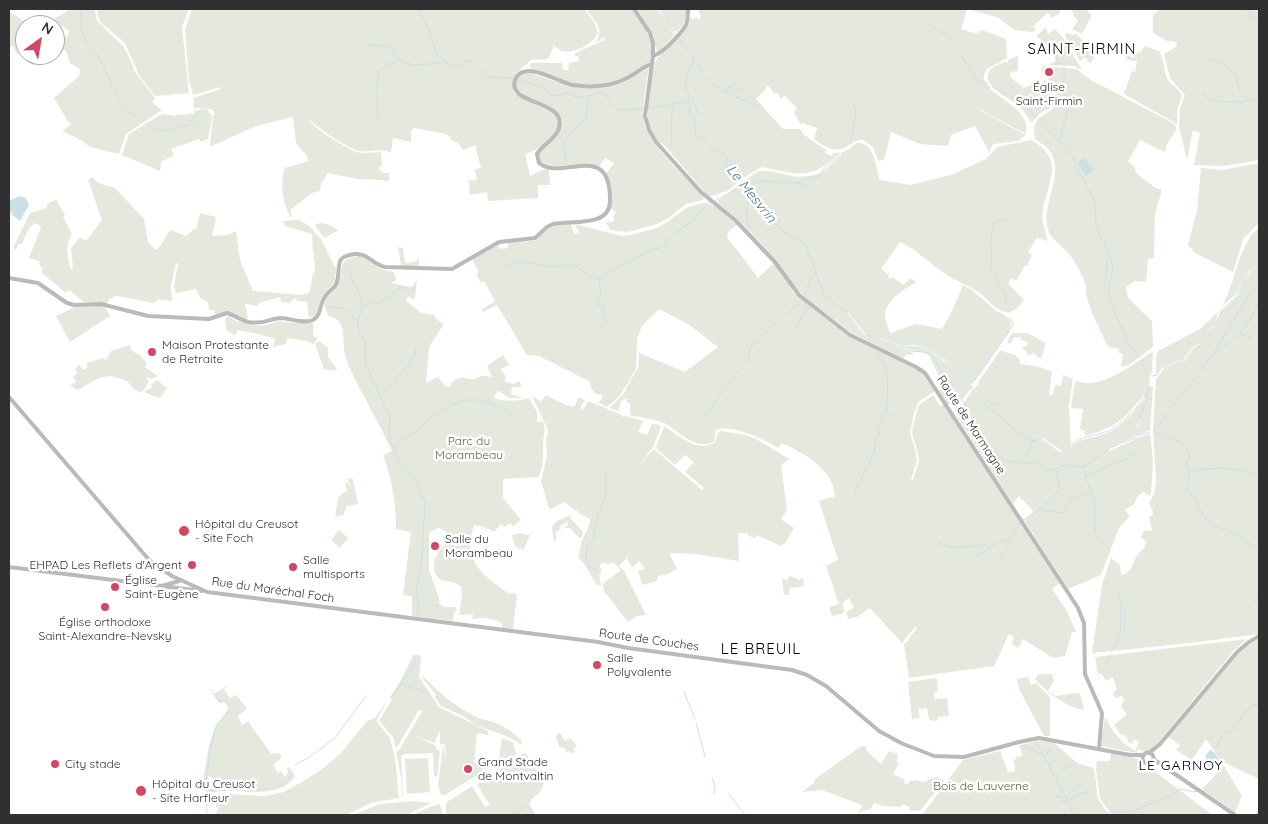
<!DOCTYPE html>
<meta charset="utf-8">
<style>
body{margin:0}
#map{position:relative;width:1268px;height:824px;overflow:hidden;background:#fff;font-family:Quicksand,sans-serif}
canvas{display:block}
.frame{position:absolute;inset:0;border:10px solid #303030;pointer-events:none}
.north{position:absolute;left:15px;top:15px;width:50px;height:50px;box-sizing:border-box;background:#fff;border:1px solid #acacac;border-radius:50%;rotate:32deg;font-size:14px;font-weight:700;line-height:20px;text-align:center;color:#303030}
.north::after{content:'';display:block;margin:auto;width:18px;height:22px;background:#d44662;clip-path:polygon(50% 0,100% 100%,50% 72%,0 100%)}
</style>
<div id="map">
<canvas width="1268" height="824"></canvas>
<div class="frame"></div>
<div class="north">N</div>
</div>
<script>
const ctx = document.querySelector('canvas').getContext('2d');
ctx.lineJoin = 'round';
function paint(path, color) { ctx.fillStyle = color; ctx.fill(path, 'evenodd'); }
function trace(path, color, width, dash) { ctx.strokeStyle = color; ctx.lineWidth = width; ctx.lineCap = dash ? 'butt' : 'round'; ctx.setLineDash(dash || []); ctx.stroke(path); }
function label(font, color, halo, rows, align = 'center') {
  ctx.font = font + ' Quicksand,sans-serif'; ctx.lineWidth = 5; ctx.setLineDash([]); ctx.textBaseline = 'middle'; ctx.strokeStyle = halo; ctx.fillStyle = color; for (const [text, x, y, turn = 0] of rows) {
    ctx.save(); ctx.translate(x, y); ctx.rotate((+turn || 0) * Math.PI / 180); ctx.textAlign = isNaN(turn) ? turn : align; if (halo) ctx.strokeText(text, 0, 0); ctx.fillText(text, 0, 0); ctx.restore();
  }
}
paint(new Path2D(`
 M71 9H95L97 21 123 46 130 59 135 72 155 98 152 102 162 110 126 134 119 154 90 147 81 140 62 131 72 124 69 123 54 98 79 76 80 69 70 63 66 51 55 46V40L58 34 67 37 69 31 54 19Z
 M97 9H189L182 27 189 93 155 96 139 75 125 43 100 22Z
 M192 9H584L594 22 598 33C593 44 572 56 560 50 558 49 556 47 554 46L548 59 531 60 517 72 513 84 514 93 550 110 559 122C555 138 541 149 525 154L530 176 545 169 549 170 550 185H538V198L488 201 487 192 470 195 469 183 467 181 477 180 475 169 481 168 475 145 463 150 458 143 451 140 450 136 442 133 414 128 411 131V142L393 138 391 153C380 147 370 153 359 151 347 148 316 127 308 118 312 128 346 148 357 152 364 154 374 152 381 152L382 166H379V170L384 173H389V181L365 179 363 180 328 173 321 184 320 191 312 193 290 210 292 217H290C282 199 280 184 285 166L286 168 308 161 307 156 296 143 293 117 256 126 210 147 213 115H215L212 109 194 108 193 98 221 89 220 87 193 95 189 80 185 29Z
 M586 9H632C645 27 656 39 650 62 628 79 598 90 570 82 556 79 543 73 530 68V64L532 63H562L563 70H568L569 63 579 61 578 56H575V53L605 40V37L595 43C606 29 594 20 586 9Z
 M637 9H655L667 22 674 36 659 51 656 49 653 35Z
 M659 9H686C687 19 684 25 677 32L674 31Z
 M698 9H967L961 29 977 34 982 30 1006 39 1007 58 987 69C969 93 1034 102 1026 134L981 110V111L1026 135 1018 141 993 144 989 152 975 126 951 135 948 146 920 144 891 132 885 156 883 160 878 161 873 147 863 140C856 140 853 142 848 146 834 154 825 147 814 139L817 128 802 123 800 124 794 112 797 108 784 95 781 99 778 93H773L770 87 767 86 765 90 756 99 783 129H800L804 135 826 150 825 153 832 156 833 153H840C808 182 800 174 762 167L741 179 730 169H727L740 181 727 191 709 197 664 145C642 135 648 100 651 82 653 75 653 65 657 59 667 46 688 36 690 18L694 19 696 17 699 19 701 17Z
 M968 9H1061L1059 14 1052 18 1048 13 1033 26 1036 30 1032 32 1014 30 999 18Z
 M1070 9H1085L1092 15 1082 34 1072 29 1078 21 1073 15 1074 14Z
 M1162 9H1259V160L1224 166 1194 165 1200 133 1193 130 1187 160 1179 127 1180 108 1185 95 1170 78 1164 54 1176 47 1177 44 1174 41H1167L1153 33V14Z
 M9 11 29 25H25V30L21 28 20 35 25 41V48L17 54 13 46 9 47Z
 M1046 27 1048 34 1055 29 1064 39 1082 70 1074 66 1048 65 1056 61 1054 55 1056 52V49H1053L1052 46 1047 52 1040 44 1042 40 1036 36Z
 M1066 33 1073 35 1076 34 1095 52 1092 55 1095 57 1090 64 1085 57 1080 61 1065 36Z
 M1131 46 1134 47V51L1140 53 1145 46 1159 51C1165 61 1163 68 1167 78 1170 85 1179 88 1182 96L1177 110V124L1124 94 1132 71 1135 72 1137 61 1128 60 1123 54 1138 59 1117 48Z
 M1018 56V71L1010 72 1011 78 1024 88 1031 85 1033 80 1042 83 1044 80 1047 81 1054 100 1052 107 1039 114 1032 123C1028 117 1024 111 1020 107 1012 99 980 86 989 71 992 67 1001 64 1006 61V63H1008V60Z
 M1044 66 1076 69 1091 80 1169 121 1175 125 1177 129 1167 144 1165 152 1140 140 1128 161 1135 167 1136 173 1154 187 1162 190 1155 214 1154 258 1148 259 1146 282 1135 281 1126 287 1128 298 1152 321 1153 347 1129 365 1121 367 1123 354 1119 353V349L1108 347 1106 343C1099 327 1089 310 1086 293 1085 291 1086 288 1086 286 1084 278 1077 265 1072 258 1066 248 1051 241 1048 229 1040 203 1066 175 1050 151 1047 146 1040 143 1035 139 1030 112 1048 119 1058 102L1049 80 1041 69Z
 M649 68C646 86 642 104 644 122 648 144 688 179 704 197L702 200 686 204 669 218 654 225 627 232 610 230 606 222 609 221 610 223 615 220 613 217 616 212 611 209 610 183 606 174 614 163 605 158 599 167C583 158 559 173 540 162L539 154C550 142 567 131 557 114 546 107 493 86 527 72L570 86 601 88 622 83Z
 M204 109 208 110 212 116 208 139 200 142 199 139 171 149 174 155 161 162 160 171 122 155 129 134 162 114 176 116 177 114 182 115 194 113V111Z
 M1031 140C1066 160 1048 180 1043 210 1041 220 1045 231 1048 241L1037 238 1028 252 1032 255 1027 266 1025 265 1017 280 1011 279 1008 283 1024 300C1021 304 1015 311 1010 312 997 313 990 301 981 294 971 286 958 282 947 275 931 265 917 249 900 242L881 269 889 275 888 277 890 279 892 277 904 285 910 278 916 282C906 288 891 297 886 309 883 316 888 327 890 333L916 324 942 329 950 315 963 285C976 291 984 301 995 310 1001 314 1007 315 1011 321L1010 330 972 385 967 381 959 371 943 358 925 347 915 345 901 346 880 338 867 336 848 312 846 313 864 336 879 339 915 354 906 355 903 359 852 333 806 298 796 288 777 261 749 230 718 203 719 200 758 171H770L797 177 810 176 821 173 856 143C875 141 875 166 880 180L910 185 951 175 986 159 997 147Z
 M1259 163V223L1243 239 1233 272 1195 253 1188 245 1197 211 1201 168 1222 170Z
 M92 177 98 183 115 188 144 219 148 242 156 250 159 248 170 230 186 236 194 229H196L200 213 216 217 212 236 228 235 236 231 240 260 253 291 301 295 307 294 310 291 313 273 315 272C315 259 312 247 312 234L285 226 283 221 299 220 308 225 321 239 336 269 335 281 321 299 316 314 309 318 307 302 297 301 295 298 289 303 281 302 280 297 259 303 258 306 245 304 248 320C234 316 231 308 216 315L214 310H209L208 302 201 299 196 289 176 293 174 286 178 264 176 263 171 286 172 301 158 299 155 303 116 296 109 299 107 304 84 302 69 290 66 293 42 273V267L40 266 39 261 29 258 41 228 39 225 34 223 27 232 22 244H18L16 250 13 248 30 213 47 208V204L56 200 65 215 63 217 72 234C65 244 67 257 71 270L73 269 71 248 80 237 86 241 102 220 88 180Z
 M703 203 715 206 737 225 729 231 727 238 738 251 758 278 774 263 786 280 794 293 848 336 922 372 935 391 918 402 913 417 910 433 916 452 917 460 911 480H913L919 461 918 454 912 433 913 425 919 405 933 395 940 406 944 404 1060 583 1052 589 1067 611 1076 632H1072L1065 656 1053 658 1023 639 1018 648 1012 644 1014 637 1009 634 994 666 909 678 904 645 917 628 916 626 902 643 870 608 857 617 848 619 846 612 854 608 849 598 843 602 844 613 832 616 829 607 839 604 826 566 838 560 819 501 831 497 835 498C834 469 805 454 782 443L778 448C764 439 732 424 716 430L714 442C693 450 681 432 664 423 652 418 641 418 630 415V404L626 401 629 399 621 400 619 411 610 408 624 393 629 383 638 368 639 353 685 372 718 347 688 324 659 309 642 326 637 339 636 369 619 397 607 407 599 403 603 395 596 394 591 388V384L589 381 539 356 527 355 497 305 483 312 481 310 495 301 484 281 481 283 476 274 479 273 472 259 498 244 500 249 508 248V242C516 241 524 242 532 241 538 240 540 235 544 231 551 224 561 223 571 224L574 234 579 233 575 224 621 236 630 235 656 228 664 224 688 207Z
 M320 223 327 224 339 230 324 238 315 225Z
 M1259 227V264L1250 269 1246 275 1243 277 1235 295 1222 306C1237 280 1237 247 1259 227Z
 M398 247 403 248 405 263 415 262 419 258V266H401Z
 M359 256 365 258 380 269 394 272 396 280 391 283 412 287 417 279 415 298 414 300 408 296 406 301 421 313 434 315 437 320 444 324 429 347 426 383 438 377 445 386 450 387C455 375 461 378 473 379 477 379 480 375 484 376 487 376 489 377 492 377L487 366 503 355 509 365 501 369 506 377 504 381 514 384 519 381 522 387H512L511 394 523 398H509L499 391H497L494 398C504 402 519 401 529 398L537 412V422H543C546 430 544 434 543 442 543 456 544 463 539 477L503 479V498L521 520 513 526 510 523 504 527 501 524 494 532 487 528 485 529 484 527 474 525C462 562 482 574 509 594L514 593 517 595 513 629 502 628V623C492 618 484 617 472 619L473 614 459 615 462 596 461 587C455 581 450 582 442 580 435 578 432 566 435 559 437 553 443 548 446 543L445 541 447 532 439 528 431 531 429 537V570L440 601 438 603 445 607H455L457 611 454 612 453 621 412 616V596L403 595 411 532 396 529C396 503 392 479 383 455L392 451C385 437 379 423 371 410 362 392 352 376 346 358 340 342 350 320 328 316L324 304C327 296 334 292 338 284 345 270 334 260 359 256Z
 M1259 266V634L1190 643 1092 653 1102 585 1111 558 1120 565 1121 574 1124 575C1134 567 1131 567 1136 557 1140 551 1145 549 1146 542L1141 537 1145 530 1149 531 1152 530 1149 517 1153 515V511L1149 503 1154 494 1156 480 1153 430 1156 379 1165 367 1185 361 1195 348 1204 342 1206 332 1215 327 1221 312 1238 296 1244 278 1248 276 1252 270Z
 M104 305 110 316 70 342 56 316 75 307Z
 M1218 312 1216 324 1205 331 1203 341 1200 344 1194 346 1182 360 1162 366 1156 375V357L1158 351 1200 329Z
 M228 316 238 322 253 325 263 326 280 321 292 323H313V335L318 339 313 344 307 341 287 338 286 344 273 347 275 339 254 333 238 330 235 335 226 330 225 319Z
 M1012 333H1027L1046 343 1041 359 1033 353 1030 356 1026 353 1027 351 1022 349 1023 347H1026L1028 343 1026 341 1020 340 1021 336 1018 338 1014 337 1010 344 1007 343Z
 M319 341 328 348V357L337 369 334 371 324 369 315 344Z
 M130 345 132 351 140 355 147 364 145 367 158 376 151 379 146 377 149 382 142 392C135 392 133 388 129 383 127 381 122 379 118 378 102 372 91 384 77 390L70 385 76 382 73 377 77 374 75 369 79 365 83 370 88 367 86 363 103 358 106 360 111 351Z
 M905 347H916L925 349 957 370 972 387 962 400 949 391 961 402 956 410 951 403 948 405 939 391 943 385 929 355 933 357C924 350 913 353 905 347Z
 M1001 350C1009 355 1021 353 1020 364L1040 367 1052 372 1049 395H1053L1055 385 1061 386 1063 375 1073 379 1069 406H1067L1069 408 1071 444 1068 449 1062 451 1043 438 1038 439 1046 443 1060 454C1069 451 1072 444 1080 441 1089 437 1098 437 1107 433 1124 426 1133 411 1145 399L1144 395C1123 420 1117 427 1085 436V431L1080 429 1083 409 1071 408 1075 381C1079 381 1082 383 1086 383 1105 385 1135 364 1150 353H1153L1152 373 1150 374 1149 387 1153 386V388L1150 430 1139 434 1138 428 1140 419 1139 418 1136 425 1138 435 1108 449 1109 451 1150 433 1153 463 1151 494 1150 496 1143 492 1138 496 1134 504 1125 510 1130 516 1119 528 1101 575 1068 589 1024 520 1034 512 1019 496 1013 504 958 418V412L973 389 983 401 974 388 979 384 978 382Z
 M157 380 167 388 160 398 145 393 146 390 152 388 151 385Z
 M546 395 567 406 568 405 574 407 579 397 585 400 580 408 583 410 588 401 622 415 623 417 625 416 643 421 638 432 647 435 652 424 659 425 661 427 653 447 639 465 654 449 702 490 704 488 685 472 694 462 685 455 675 465 656 448 664 426C681 437 695 452 715 443L718 433 721 431 746 435 758 440 789 459 781 465 787 510 781 519 794 528 785 543 781 546 757 535 755 538 749 536 747 533H738L739 561 696 554 669 553 677 569 668 574 658 576 657 581 642 585 638 571 645 569 639 561 632 568 627 558 619 566 624 571 646 615 637 616 628 622 604 591 603 584 621 570 613 562 607 565 606 562 599 565 602 570 599 573 601 585 598 586C591 578 586 562 578 558L582 540 589 526 590 519 578 513V511L574 510 564 502 551 509 549 508 541 481 547 456 546 440 548 430 533 398V396L541 402Z
 M348 478 353 479 358 504 347 506 343 515 335 517 338 498 347 490 345 482 348 483 351 488Z
 M571 515 572 516 570 518 583 532 581 538 578 537 570 528H564L568 525 567 521 562 526 560 525 561 529 555 533 557 538 554 542 552 526 557 521Z
 M339 530 348 538 340 548 331 540Z
 M519 533 530 535 523 551 522 548 519 549C514 546 513 541 512 535Z
 M791 576 799 580 803 578 804 586 790 588 789 595H784L782 579 788 580V577Z
 M1247 639 1234 650 1152 750 1142 751 1138 749 1137 753 1101 746 1105 717C1113 732 1120 742 1135 751L1139 742 1135 739 1131 744 1127 741 1128 739 1123 734 1121 735 1114 725 1127 714 1121 707 1124 699 1122 696 1115 698 1113 692 1117 690 1113 677 1106 681 1102 674H1098L1095 657Z
 M1259 639V779L1225 763 1223 764 1206 739 1192 760 1176 750 1180 745 1167 736 1240 650Z
 M413 655H419L421 657 419 677 439 707 428 702 488 731V735L477 733 474 763 490 766V767L445 795H441L438 786 443 746 446 761 445 745 442 743 440 745V731L434 743 416 736 436 746 437 750 440 751 437 776 434 777 433 753 405 754 401 756 403 798 402 797 401 777 396 752 399 750 423 710H419L396 749 393 737 380 722V719L392 700 390 697 400 682Z
 M421 674C437 691 454 706 475 716 480 719 485 720 490 721 503 725 514 732 522 741L521 744 506 736 476 725 465 717 441 706 435 697 436 695 424 680Z
 M1038 674H1052L1054 681 1048 691 1056 696 1076 693 1080 694 1084 710C1068 708 1046 692 1035 679Z
 M1028 677 1031 685 1036 683 1050 697V736H1044L1019 689 1017 679Z
 M937 678 938 691 934 692V699L947 698 949 716 938 717 937 721 929 720 927 708 918 709 920 718 912 719 908 682Z
 M227 686 224 690 230 698 235 695 238 697 247 709 238 716 242 725 248 721 271 754 274 753 277 754 278 752 282 757 273 765 278 773 281 771 285 777 288 772 286 768 289 767 295 776C280 800 243 789 220 791L219 787 225 788 230 786V784L218 783 209 775 206 784 207 789 216 788 218 791 207 794 203 781 209 745 215 727 229 708 224 701 220 704 213 694Z
 M388 699 377 719V722L390 738 395 758 399 798 371 803 346 815H215L220 806 216 808V796L228 794 265 796 284 792 300 783 321 770 340 754 367 721 375 718Z
 M560 733 565 741 571 738 577 747 573 749 575 752 571 753 569 751 566 753 565 748 559 747 556 736Z
 M502 738 514 743 513 746 517 754 500 765H498Z
 M1040 741 1053 742 1077 763 1094 768 1098 799 1109 815H922L963 760 1000 751 1008 772H1014L1015 767 1013 761 1015 760 1016 757 1023 756 1019 745Z
 M864 746 867 747 866 750 881 764 889 751 898 754 897 757 898 758 896 762 899 763 893 774 904 779 905 784H908L910 781 916 780 924 782C931 778 937 775 944 781L920 811 909 810 910 807 902 804 901 807 884 806 874 803 871 809 857 813 860 810 862 805 822 790 802 792 815 782 814 780 860 747Z
 M524 753 528 756 544 783 541 791 531 800V803L529 804 536 815H446V803L472 786 485 807 490 805 477 785Z
 M1111 753 1139 759 1144 766 1149 767 1212 815H1112L1100 799 1096 769 1097 761H1110Z
 M428 758 430 792 407 794 405 759Z
 M1224 766 1242 796 1235 812 1202 789Z
 M412 801 431 803 407 815H353L380 804Z
 M440 804 443 815H412L430 807Z`), '#e5e9dd');
paint(new Path2D(`
 M1084 158 1094 170 1086 176 1080 168 1077 162Z
 M19 196 26 198 29 205 20 221 11 214 14 210 11 213 9 211V201Z
 M1210 750 1215 753 1221 762 1214 770 1210 769 1205 763 1206 755Z`), '#cce0e7');
trace(new Path2D(`
 M80 9 82 19 80 22C82 32 83 39 90 47 92 50 96 52 98 56 112 79 114 106 140 119
 M417 9 421 14 428 28 438 56 448 63
 M656 9 667 21 674 33 693 58V63L687 73 685 88 689 94V102L690 113 694 117 696 135 704 140 714 150 724 153 727 159 726 168C731 173 737 176 741 181 761 205 774 232 805 243L824 295 847 313 864 335 879 339 901 347H923L940 357 959 372 990 409 996 413 1015 430 1032 441 1040 439 1043 440 1060 453C1069 451 1071 443 1079 440 1088 435 1099 435 1108 431 1121 425 1147 400 1150 386
 M1245 9 1249 12 1251 17 1259 21
 M931 26 953 40
 M365 45C383 45 391 43 399 60
 M1055 46 1057 63 1064 64
 M959 53 976 78 981 83 986 82 989 88
 M1208 60C1219 60 1230 66 1235 76 1241 88 1235 90 1249 100
 M693 61C699 65 700 72 705 77 719 92 739 99 759 106
 M518 80 546 89 548 95 556 96 568 92C571 94 572 96 575 97 581 98 596 93 605 93 608 97 608 101 611 104 619 114 632 109 644 108
 M993 87 1024 104 1035 117
 M723 90 734 85
 M725 91 742 88
 M1202 92 1210 101 1244 102 1251 99 1259 100
 M691 97 694 102 699 115
 M744 101 748 98 756 99
 M674 104 672 113 671 146 678 154
 M648 108 689 102
 M377 117C378 102 375 86 379 72L387 65 399 60 413 65 446 63 457 67 466 61 472 60 476 63 486 77 514 78
 M1038 119 1055 138 1061 142 1072 156 1077 168 1095 202 1096 222 1100 236 1105 243 1108 257 1105 281 1109 285
 M146 123 156 130H171L185 126 203 110
 M186 126 197 123
 M851 142 856 113 854 104
 M1061 142 1060 138 1070 103 1061 86 1064 80V67
 M727 159 739 166
 M566 165V157L562 145 572 131 586 118 589 95
 M799 183 812 188
 M746 185 752 186 758 181H763L798 183 806 178 819 177 825 167 847 150
 M715 201 733 191 743 184
 M1006 219 994 222 990 245 992 252 991 268 1004 293 1007 304
 M749 229 746 211 753 197
 M1109 249 1113 269 1109 289 1110 301 1128 343 1139 357
 M344 266C349 270 353 278 353 284L356 285C358 292 361 298 362 304 363 311 358 316 358 323 357 330 363 337 365 344 367 354 362 362 369 371L390 418 389 430 391 444 399 461 413 475 425 502 422 559 416 591 419 608 416 614
 M505 266C514 261 526 262 538 264 543 265 547 268 553 267 559 267 566 264 572 265 582 267 588 280 599 278L651 250 664 247C668 235 681 230 691 222 696 219 703 208 707 203H711
 M599 278 601 292 597 303 599 306 603 307 605 321 599 329
 M1258 284 1249 294 1214 353 1154 431C1167 445 1180 430 1190 457L1187 462 1189 471 1188 491 1195 499 1204 517 1211 524 1231 532 1259 549
 M804 296 811 278 816 274
 M326 307C343 308 345 306 356 320
 M362 307 375 302 377 304C385 298 393 296 398 288H407
 M1241 334 1252 338
 M901 347 910 351 924 352 931 355 936 361 949 391 965 403 970 421 983 442 991 450 1007 461 1039 464 1045 469H1055L1067 464 1075 467 1086 466 1110 448 1124 442 1136 438 1139 435C1132 423 1147 408 1147 395
 M1215 353C1239 336 1247 329 1259 302
 M1141 360 1148 376
 M1152 376 1157 375C1164 360 1173 367 1183 360 1190 356 1192 347 1201 345L1204 340 1205 332 1215 326 1222 310 1236 297 1244 277 1246 276 1251 270 1259 265
 M969 382 975 380 1012 327 1013 323 1010 317
 M380 397 396 381 399 374 407 367 414 356 416 347
 M986 401 1000 405
 M886 409 891 416
 M705 416 711 410 720 395 734 379 735 374 746 363 749 357 750 347 761 339 767 331 802 300 810 308 804 313 796 326
 M1139 435 1149 432
 M393 448C401 437 412 437 420 429 425 425 426 420 431 416 439 415 444 409 451 405 473 394 495 402 513 415
 M1026 458 1033 440
 M1082 466 1095 504V532L1109 550
 M1189 471 1219 468 1243 470 1259 475
 M1086 476 1127 458 1139 451
 M854 493 874 453 876 439 879 433 878 426 888 406 887 372 876 351
 M1039 509 1059 491 1060 487 1056 470
 M1023 520 1039 510 1062 513 1071 499 1089 491
 M938 543C942 544 946 546 950 547 955 548 978 546 982 545L989 547
 M1007 547 1008 539C1016 536 1016 528 1020 522
 M974 556C978 554 983 553 986 551 993 545 999 541 1008 540
 M998 562 1005 551
 M601 575C586 565 585 563 587 546 599 538 592 521 600 511L606 492 605 475 611 467
 M1254 604 1259 596
 M1122 606 1125 612 1124 634
 M1111 652C1113 646 1118 640 1119 634 1123 622 1121 603 1118 590
 M1104 665 1110 656
 M402 684 427 693
 M211 690 213 692
 M684 692 695 719
 M214 694 219 701H226L230 710C226 715 221 719 217 725 212 735 205 779 206 791L268 789 284 784 292 775
 M392 697 414 664 415 656
 M696 723 705 757
 M1036 741 1071 807 1073 815
 M1024 746 1041 754
 M1216 749 1224 733 1234 729 1247 709 1259 704
 M1045 758 1050 748
 M295 765 308 758 335 738 366 696
 M1050 766 1053 760
 M712 778 715 786 714 794
 M1057 778 1062 771 1075 763
 M238 790 244 783
 M729 794 745 815
 M1054 795 1065 798
 M1066 796 1077 786 1083 785
 M1060 802C1070 803 1075 793 1089 792
 M1111 812 1133 811 1170 796 1180 789 1194 792 1197 791
 M206 815 207 810 206 805 212 802
 M517 815 524 805
 M1102 815 1109 813
 M1256 815 1259 808`), '#cce0e7', 1);
trace(new Path2D(`
 M634 9 650 33 653 43V56L645 116 649 130 656 142 701 192 736 221 775 262 799 295 850 335 916 367 925 373 1078 608 1084 623 1085 674 1102 713 1099 749
 M653 56C663 53 681 34 686 25 688 20 688 14 688 9
 M9 278 38 283 67 303 74 305 101 304 148 316 209 319 227 313C234 315 240 320 248 322 264 325 270 318 282 318 292 319 303 324 313 320 322 315 319 304 325 297 328 291 335 289 337 282 341 268 333 256 355 254 368 253 373 265 385 267L452 269 499 242 535 238 547 227 553 224C571 220 610 228 610 201 611 139 562 182 539 163L537 154C543 144 556 139 559 128 567 99 507 106 515 80 523 58 559 83 573 85 592 88 613 86 629 77 637 73 644 66 652 64
 M9 397 150 561 172 576 207 592 598 642 628 648 792 670 807 675 826 686 879 731 901 743 934 756 964 757 1019 742 1039 738 1130 755H1144
 M9 567 202 591
 M162 586 179 581
 M1142.5 758a5.5 5.5 0 1 1 11 0a5.5 5.5 0 1 1-11 0Z
 M1149 753 1160 744 1237 652 1249 642 1259 636
 M1153 759 1235 815`), '#bababa', 4);
for (const [x, y, r, color] of [
 [1049,72,5,"#d44662"],
 [152,352,5,"#d44662"],
 [184,531,6,"#d44662"],
 [435,546,5,"#d44662"],
 [192,565,5,"#d44662"],
 [293,567,5,"#d44662"],
 [115,587,5,"#d44662"],
 [105,607,5,"#d44662"],
 [597,665,5,"#d44662"],
 [55,764,5,"#d44662"],
 [468,769,5,"#d44662"],
 [141,791,6,"#d44662"]
]) { const dot = new Path2D(); dot.arc(x, y, r, 0, 2 * Math.PI); ctx.fillStyle = color; ctx.fill(dot); trace(dot, '#fff', 2); }
label('12px', '#303030', '#fff', [
 ["Église",1049,87,"center"],
 ["Saint-Firmin",1049,101,"center"],
 ["Maison Protestante",162,345],
 ["de Retraite",162,359],
 ["Hôpital du Creusot",195,524],
 ["- Site Foch",195,538],
 ["Salle du",445,539],
 ["Morambeau",445,553],
 ["Salle",303,560],
 ["multisports",303,574],
 ["EHPAD Les Reflets d'Argent",182,565,"right"],
 ["Église",125,580],
 ["Saint-Eugène",125,594],
 ["Église orthodoxe",105,622,"center"],
 ["Saint-Alexandre-Nevsky",105,636,"center"],
 ["Salle",607,658],
 ["Polyvalente",607,672],
 ["Grand Stade",478,762],
 ["de Montvaltin",478,776],
 ["City stade",65,764],
 ["Hôpital du Creusot",152,784],
 ["- Site Harfleur",152,798]
], 'left');
label('12px', '#303030', '#fff', [
 ["Route de Marmagne",971,425,57],
 ["Rue du Maréchal Foch",273,590,8],
 ["Route de Couches",649,640,8]
]);
label('12px', '#596842', '#fff', [
 ["Parc du",469,441],
 ["Morambeau",469,455],
 ["Bois de Lauverne",981,786]
]);
label('italic 14px', '#46798b', '#fff', [
 ["Le Mesvrin",751,194,51]
]);
ctx.letterSpacing = '1px';
label('14px', '#000', '#fff', [
 ["LE GARNOY",1181,766]
]);
ctx.letterSpacing = '0px';
ctx.letterSpacing = '1px';
label('15px', '#000', '#fff', [
 ["SAINT-FIRMIN",1082,49],
 ["LE BREUIL",761,649]
]);
ctx.letterSpacing = '0px';
</script>
